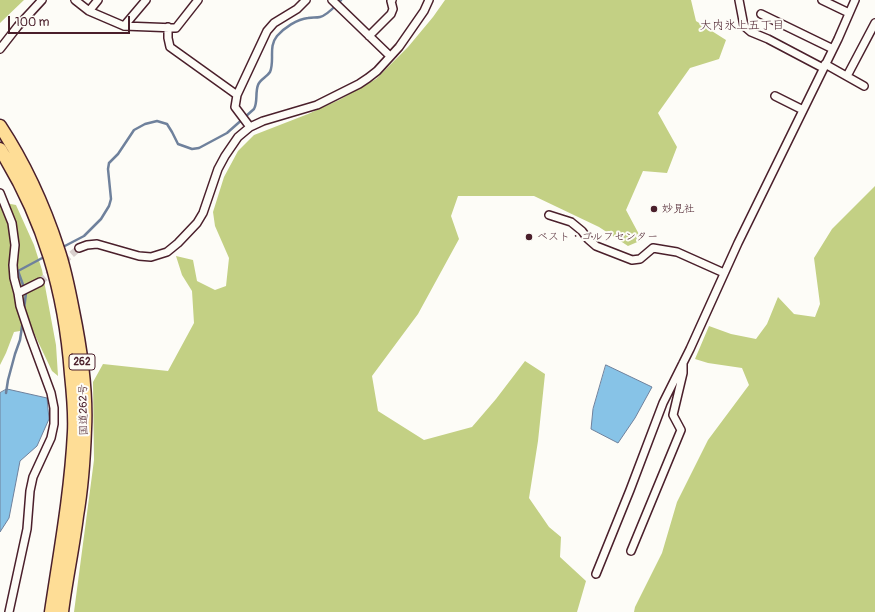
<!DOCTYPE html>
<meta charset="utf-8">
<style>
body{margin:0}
#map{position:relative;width:875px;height:612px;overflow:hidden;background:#fdfcf7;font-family:Pangolin,sans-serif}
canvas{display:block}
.scale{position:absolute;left:8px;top:16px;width:122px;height:18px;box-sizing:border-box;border:2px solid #4a1f2b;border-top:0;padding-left:5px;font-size:12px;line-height:14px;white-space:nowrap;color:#4a1f2b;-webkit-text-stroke:3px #fdfcf7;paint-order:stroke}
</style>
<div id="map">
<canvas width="875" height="612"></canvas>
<div class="scale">100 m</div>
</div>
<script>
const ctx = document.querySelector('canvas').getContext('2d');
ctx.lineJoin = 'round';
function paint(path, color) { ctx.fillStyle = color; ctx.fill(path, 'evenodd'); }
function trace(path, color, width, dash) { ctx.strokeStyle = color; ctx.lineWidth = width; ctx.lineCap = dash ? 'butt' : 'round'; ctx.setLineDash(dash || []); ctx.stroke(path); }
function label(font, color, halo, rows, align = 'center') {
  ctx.font = font + ' Pangolin,"Klee One",sans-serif'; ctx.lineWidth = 4; ctx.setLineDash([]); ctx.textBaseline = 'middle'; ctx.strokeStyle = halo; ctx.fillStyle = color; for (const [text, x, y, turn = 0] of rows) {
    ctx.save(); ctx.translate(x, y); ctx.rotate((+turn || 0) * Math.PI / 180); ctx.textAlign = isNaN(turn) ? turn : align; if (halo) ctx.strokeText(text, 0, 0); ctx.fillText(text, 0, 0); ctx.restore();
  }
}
paint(new Path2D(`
 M0 0H24L0 23Z
 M445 0H691L696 21 726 40 719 59 690 68 658 113 677 147 667 173 643 171 626 210 642 240 628 246 599 227 534 196H458L451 216 459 239 418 314 372 376 378 411 424 440 472 427 496 399 525 361 545 374 538 441 529 498 549 527 561 537 560 557 586 581 577 612H74L94 460 93 382 103 364 168 371 194 323 192 291 182 275 176 256 193 260 197 281 215 290 226 286 229 258 215 226 213 212 224 177 238 151 254 135 308 114 339 100 376 79 408 47 433 17Z
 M875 186V612H634L635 607 662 553 677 502 708 440 749 385 742 368 708 363 695 359 709 326 731 334 756 339 767 324 778 297 794 314 815 317 820 304 814 258 832 229Z
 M0 202 16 205 34 245 42 270 56 345 58 376 52 371 32 329 14 332 6 353 0 365Z`), '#c3d084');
const water = new Path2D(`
 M606 365 652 387 635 418 618 443 591 429 593 409Z
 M7 389 47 398 49 419 37 446 20 461 9 518 0 532V393Z`);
paint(water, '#87c3e7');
trace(water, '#6f819c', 1);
trace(new Path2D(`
 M61 248 84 236 101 219 109 206 111 199 108 169 109 163 118 154 134 130 145 124 157 121 167 124 172 132 178 144 192 149 199 148 227 133 254 109C258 102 255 93 258 85 260 79 267 77 270 72 275 60 268 47 277 36 284 28 297 19 308 18 312 17 316 18 320 17 328 15 335 6 341 0
 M24 309 26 293 18 271 46 256
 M6 393 8 380 15 354 20 340 23 320`), '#6f819c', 2.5);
trace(new Path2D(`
 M40 282 79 248`), '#d9d0ce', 7, [7, 3.5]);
const minor = new Path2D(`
 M75 0 89 11 124 26 176 28 198 0
 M332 0 390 56
 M739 0 744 26 751 32 768 39 823 68
 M822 0 849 13
 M89 11 98 0
 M761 14 833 49
 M124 26 146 0
 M168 27V38L170 47 237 95 235 107 250 127
 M369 36 391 14 393 9 391 1 392 0
 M0 49 18 26 42 0
 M825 64 864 86
 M847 76 875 23
 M237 95 267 31 274 23 297 9 306 0
 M775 96 803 110
 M0 193 12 223 15 245 13 265 14 278 18 293 20 306 30 336 51 393 54 408V424L51 438 33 477 30 491 27 529 9 612
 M549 215 571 222 582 231 588 239 596 246 632 260 640 259 653 248 677 252 724 273
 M79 248 87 245 97 244 139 256 151 257 167 252 178 243 197 223 203 213 218 169 225 156 238 137 250 127 263 121 317 105 359 84 368 78 377 71 399 47 424 11 429 0
 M18 293 40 282
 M631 551 681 430 673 415 683 373V363
 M596 574 630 490 663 403 690 349 738 243 838 39 855 0`);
const trunk = new Path2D(`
 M0 126C25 164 44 206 58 249 65 269 69 290 73 311 81 350 87 389 85 429 84 458 82 487 77 516 73 548 66 580 62 612
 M0 149C44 219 65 292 71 374 73 393 75 413 74 432 71 492 60 552 51 612`);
trace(minor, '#4a1f2b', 10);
trace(trunk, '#4a1f2b', 15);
trace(minor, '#fdfcf7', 7);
trace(trunk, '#fedd96', 12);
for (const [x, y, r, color] of [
 [654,209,4,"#4a1f2b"],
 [529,237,4,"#4a1f2b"]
]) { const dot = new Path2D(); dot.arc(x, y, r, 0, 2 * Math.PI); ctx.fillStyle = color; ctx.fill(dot); trace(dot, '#fdfcf7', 1.5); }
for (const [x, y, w] of [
 [82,362,26]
]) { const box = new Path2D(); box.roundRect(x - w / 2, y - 8, w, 16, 3); ctx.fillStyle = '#fdfcf7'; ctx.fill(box); trace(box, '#4a1f2b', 1); }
label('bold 10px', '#4a1f2b', null, [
 ["262",82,362]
]);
label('11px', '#4a1f2b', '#fdfcf7', [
 ["妙見社",662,209],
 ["ベスト・ゴルフセンター",537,237]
], 'left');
label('11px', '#4a1f2b', '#fdfcf7', [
 ["国道262号",84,410,-91]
]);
label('12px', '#4a1f2b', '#fdfcf7', [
 ["大内氷上五丁目",742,26]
]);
</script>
